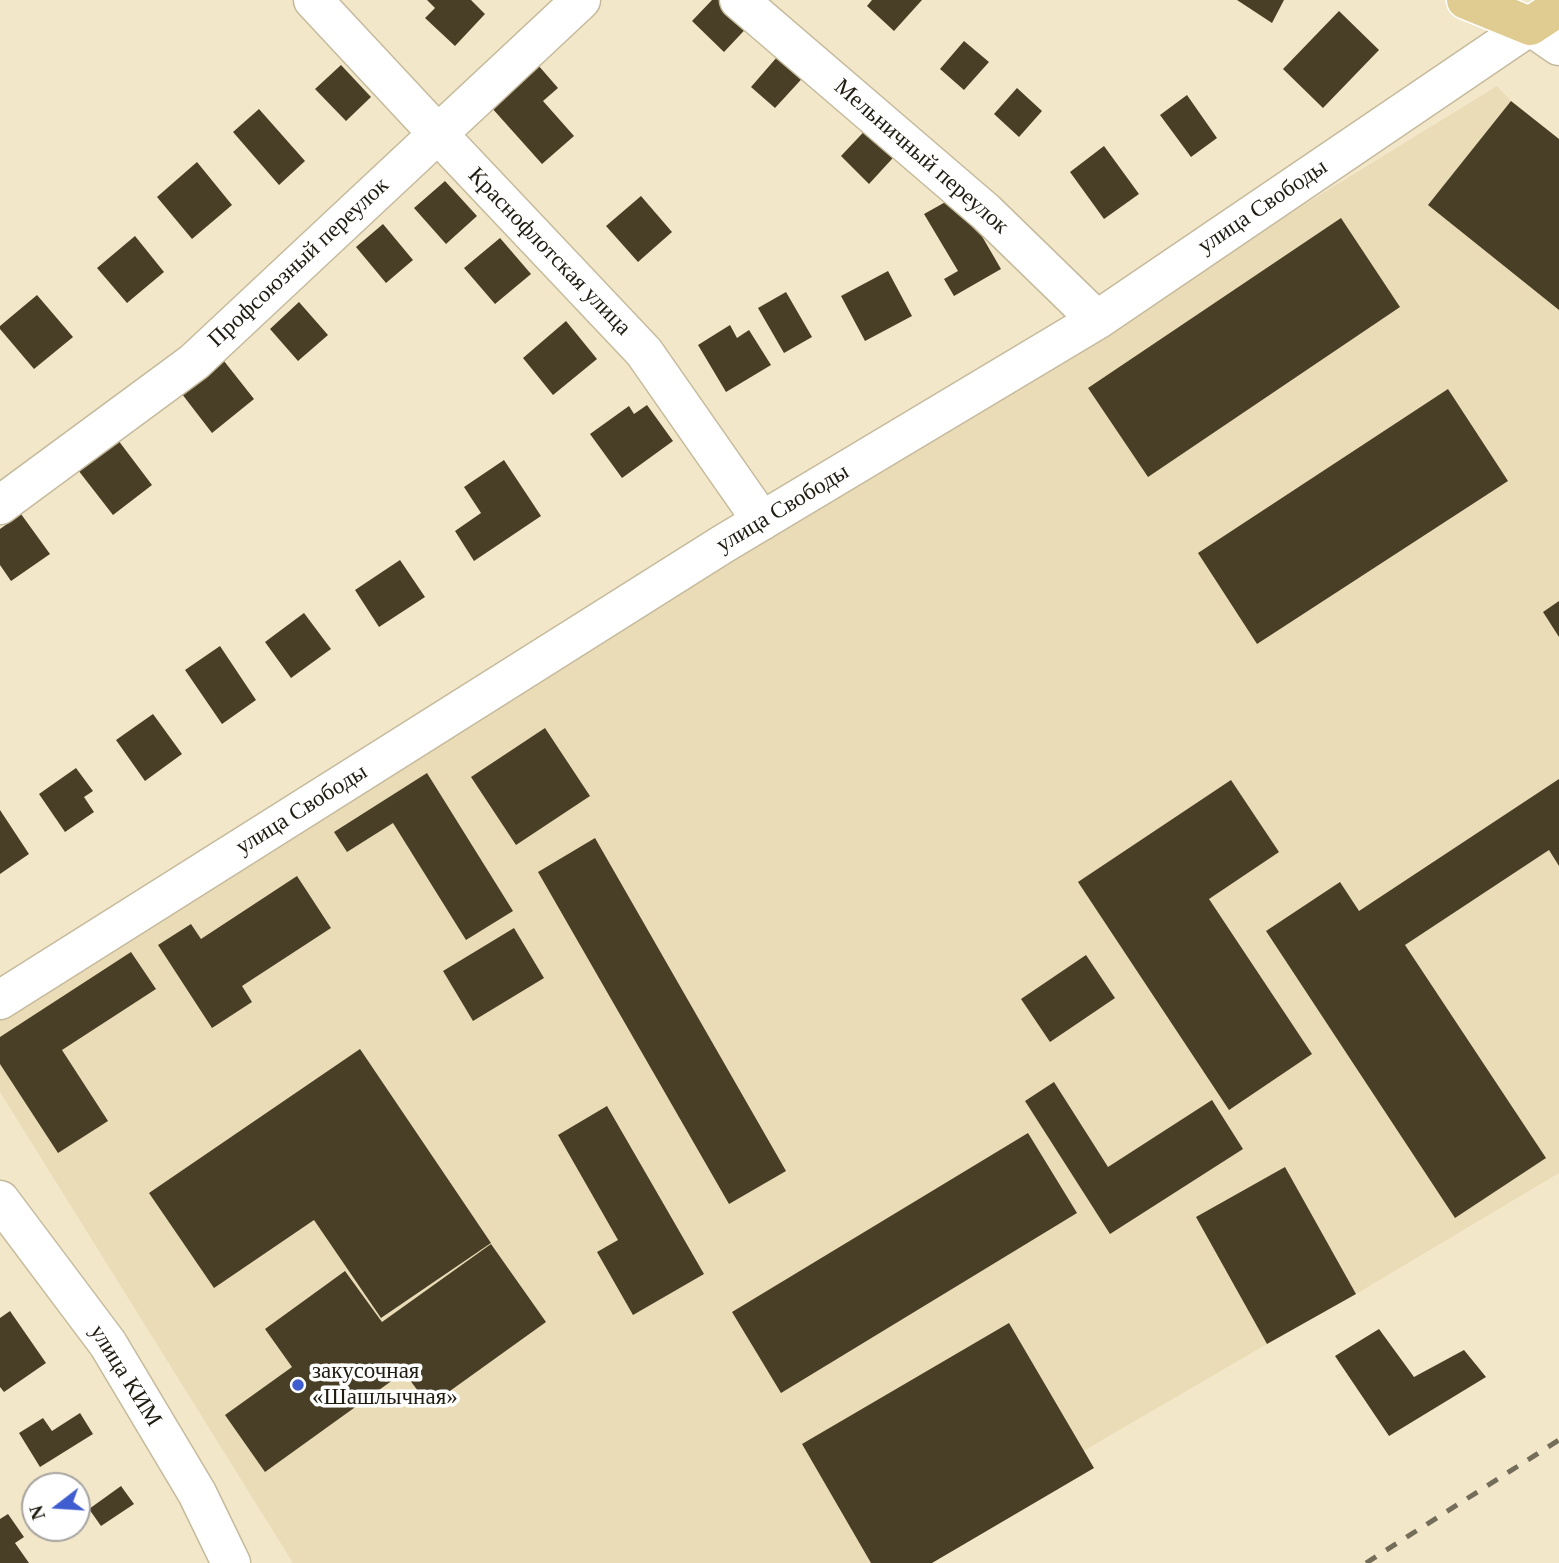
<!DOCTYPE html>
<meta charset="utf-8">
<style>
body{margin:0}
#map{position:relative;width:1559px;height:1563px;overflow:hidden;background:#f3e7c9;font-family:Georgia,serif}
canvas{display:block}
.north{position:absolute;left:21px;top:1472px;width:70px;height:70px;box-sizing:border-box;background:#fff;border:2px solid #a6a4a0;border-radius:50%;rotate:253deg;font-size:19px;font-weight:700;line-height:28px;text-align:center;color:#211c11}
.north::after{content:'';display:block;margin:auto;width:24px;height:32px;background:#405dd0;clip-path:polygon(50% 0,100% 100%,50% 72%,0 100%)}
</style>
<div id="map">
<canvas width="1559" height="1563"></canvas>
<div class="north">N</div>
</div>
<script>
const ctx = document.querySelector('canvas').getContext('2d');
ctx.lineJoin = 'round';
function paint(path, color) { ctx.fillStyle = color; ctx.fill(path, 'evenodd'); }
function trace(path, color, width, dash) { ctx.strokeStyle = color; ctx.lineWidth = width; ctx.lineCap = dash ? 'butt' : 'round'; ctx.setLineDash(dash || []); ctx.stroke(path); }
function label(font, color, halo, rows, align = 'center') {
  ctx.font = font + ' Georgia,serif'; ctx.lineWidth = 7; ctx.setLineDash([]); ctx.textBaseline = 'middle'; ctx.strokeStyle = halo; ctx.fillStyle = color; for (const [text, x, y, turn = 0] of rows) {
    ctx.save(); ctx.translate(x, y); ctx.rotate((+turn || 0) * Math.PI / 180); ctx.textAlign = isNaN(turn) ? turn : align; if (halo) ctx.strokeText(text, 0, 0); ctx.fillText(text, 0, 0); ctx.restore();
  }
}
paint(new Path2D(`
 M1497 86 1511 101 1559 139V1173L1356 1294 1267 1344 891 1563H293L0 1092V1007Z`), '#eadcb7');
paint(new Path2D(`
 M427 0H471L485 14 455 46 425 18 435 8Z
 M712 0H735L755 19 724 52 692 21Z
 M872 0H922L894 31 867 6Z
 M1237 0H1284L1272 23Z
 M1339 11 1379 50 1323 108 1283 69Z
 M964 41 989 62 964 90 940 69Z
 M784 49 809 71 775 108 751 87Z
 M341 65 371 97 346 121 315 89Z
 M538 65 558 88 543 101 574 136 542 164 491 107Z
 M1017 88 1042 111 1019 137 994 114Z
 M1187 95 1217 138 1191 157 1160 115Z
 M1511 101 1559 139V310L1428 205Z
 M259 109 305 161 279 185 233 132Z
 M874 121 902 148 869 184 841 156Z
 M1104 146 1139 194 1104 219 1070 172Z
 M197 162 232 205 192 239 157 197Z
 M445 181 477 216 446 244 414 208Z
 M958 195 1001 269 954 296 944 279 958 271 924 214Z
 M641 196 672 232 638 262 606 226Z
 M1341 218 1400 307 1148 477 1088 388Z
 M383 224 413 260 386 283 356 247Z
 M135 236 164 272 127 303 97 268Z
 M500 238 531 274 495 304 464 268Z
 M888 271 912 316 865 341 841 296Z
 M786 292 812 337 784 353 758 308Z
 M37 295 73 337 34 369 0 329V326Z
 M299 302 328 335 298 361 270 329Z
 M566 321 597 359 553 395 523 358Z
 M730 325 737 338 749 330 771 365 726 392 698 345Z
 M224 361 254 399 212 433 182 394Z
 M1448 389 1508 481 1257 644 1198 553Z
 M647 405 673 441 622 478 590 434 629 406 634 414Z
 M118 440 152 485 113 515 78 470Z
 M504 460 541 516 474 561 455 531 481 513 464 487Z
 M21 514 50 554 11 581 0 565V529Z
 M400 560 425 597 379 627 355 590Z
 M1559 601V637L1543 612Z
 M304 613 331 649 291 678 265 642Z
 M220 646 256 700 222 724 185 670Z
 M153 714 182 754 145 781 116 740Z
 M545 728 590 796 516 845 471 777Z
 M76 768 93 791 84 797 94 812 65 832 39 794Z
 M427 773 513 911 466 940 393 823 347 852 334 832Z
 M1559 779V866L1549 850 1405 945 1546 1158 1455 1218 1266 931 1340 882 1359 911Z
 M1231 780 1279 852 1209 899 1312 1054 1229 1110 1078 882Z
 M0 810 29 854 0 874Z
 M595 838 786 1171 729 1204 538 872Z
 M297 876 331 928 242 986 252 1002 212 1028 158 945 191 924 201 939Z
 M514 928 544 978 473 1021 443 971Z
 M131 952 156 989 62 1050 108 1121 58 1153 0 1064V1037Z
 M1086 955 1115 998 1050 1042 1021 999Z
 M360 1049 491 1243 381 1318 314 1220 214 1288 149 1193Z
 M1054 1082 1108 1167 1212 1100 1243 1149 1110 1234 1025 1101Z
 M607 1106 704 1274 633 1315 597 1252 618 1240 558 1135Z
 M1028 1133 1077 1213 781 1393 732 1312Z
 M1285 1167 1356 1294 1267 1344 1196 1217Z
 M491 1244 546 1322 429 1406 404 1372 265 1472 225 1415 292 1367 265 1329 345 1271 382 1322Z
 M10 1311 46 1363 4 1392 0 1387V1318Z
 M1009 1323 1094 1468 932 1563H871L802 1444Z
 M1379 1329 1414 1377 1464 1350 1486 1377 1389 1436 1335 1356Z
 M80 1413 93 1434 40 1467 19 1433 43 1418 52 1431Z
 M121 1486 134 1504 101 1526 89 1509Z
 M8 1514 24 1537 15 1543 29 1563H0V1519Z`), '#493f26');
const minor = new Path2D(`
 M313 0 437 133 644 352 762 521
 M739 0 986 212 1097 320
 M0 505 194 362 581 0
 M0 1000 723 544 1097 320 1530 26 1559 46
 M0 1200 108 1344 197 1493 231 1563`);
const major = new Path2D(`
 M1466 0 1530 26 1559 7`);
trace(minor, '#c6ba9d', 41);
trace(major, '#fff', 41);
trace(minor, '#fff', 38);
trace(major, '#e0cb91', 38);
trace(new Path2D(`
 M1366 1563 1559 1440`), '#746d5a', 5, [12, 12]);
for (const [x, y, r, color] of [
 [298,1385,7,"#405dd0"]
]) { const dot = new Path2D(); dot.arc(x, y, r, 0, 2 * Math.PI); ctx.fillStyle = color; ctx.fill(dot); trace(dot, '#fff', 2.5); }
label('23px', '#211c11', '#fff', [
 ["Мельничный переулок",921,157,41],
 ["улица Свободы",1263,207,-34],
 ["Краснофлотская улица",549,252,46],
 ["Профсоюзный переулок",299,263,-43],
 ["улица Свободы",783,509,-31],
 ["улица Свободы",302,810,-32],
 ["улица КИМ",125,1376,58]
]);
label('23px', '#211c11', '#fff', [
 ["закусочная",312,1372],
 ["«Шашлычная»",312,1398]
], 'left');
</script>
